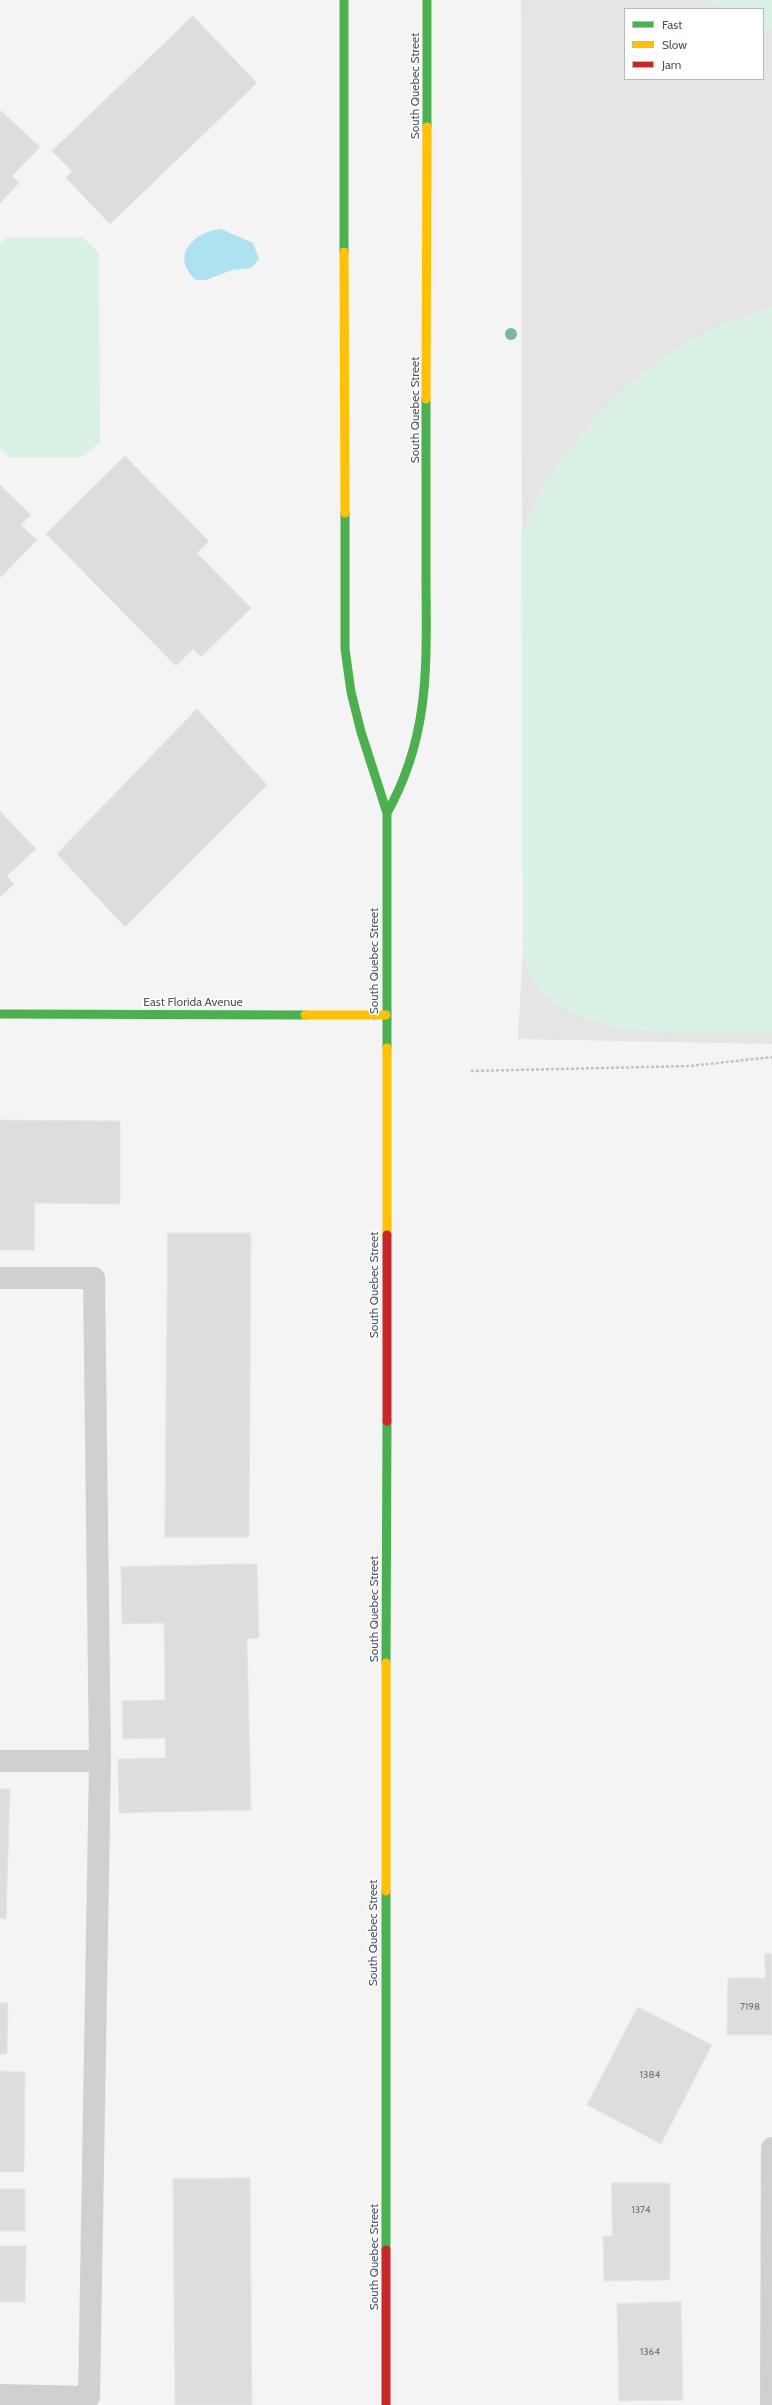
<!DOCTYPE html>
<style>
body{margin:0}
#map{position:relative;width:772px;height:2405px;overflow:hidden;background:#f4f4f4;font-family:Cabin,sans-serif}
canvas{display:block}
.legend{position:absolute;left:624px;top:8px;width:140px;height:72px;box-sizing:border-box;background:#fff;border:1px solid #b7bbc0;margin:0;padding:5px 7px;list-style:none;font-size:12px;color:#4a5661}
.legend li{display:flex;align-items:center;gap:8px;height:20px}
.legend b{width:20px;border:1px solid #b7bbc0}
</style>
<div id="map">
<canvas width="772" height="2405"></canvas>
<ul class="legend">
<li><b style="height:5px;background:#4caf50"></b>Fast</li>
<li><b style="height:5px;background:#ffc107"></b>Slow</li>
<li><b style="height:5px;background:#c62828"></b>Jam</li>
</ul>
</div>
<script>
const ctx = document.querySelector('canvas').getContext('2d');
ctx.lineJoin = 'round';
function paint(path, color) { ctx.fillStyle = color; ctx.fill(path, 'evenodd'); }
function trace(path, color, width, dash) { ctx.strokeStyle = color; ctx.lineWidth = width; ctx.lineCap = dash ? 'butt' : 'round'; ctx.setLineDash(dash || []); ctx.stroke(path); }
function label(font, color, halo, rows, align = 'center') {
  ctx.font = font + ' Cabin,sans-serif'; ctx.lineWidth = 3; ctx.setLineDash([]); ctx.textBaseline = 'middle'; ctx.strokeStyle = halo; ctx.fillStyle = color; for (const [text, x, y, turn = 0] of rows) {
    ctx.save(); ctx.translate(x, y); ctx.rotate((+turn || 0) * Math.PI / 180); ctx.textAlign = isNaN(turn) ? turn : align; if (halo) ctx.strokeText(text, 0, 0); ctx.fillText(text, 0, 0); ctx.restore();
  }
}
paint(new Path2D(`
 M521 0H772V1044L518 1039 523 947ZM625 9H763V79H625Z`), '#e6e5e6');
paint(new Path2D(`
 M705 0H772V30L763 26V9H725Z
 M7 237H82L99 253 100 442 82 457H8L0 449V244Z
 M772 307V1033C703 1032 564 1047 528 971 525 964 524 955 523 948L521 534 543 487 570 448 612 399 661 358 716 327Z`), '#d9f2e3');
paint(new Path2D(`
 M221 229 253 243 259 259 251 268 232 270 206 280H196C170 257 192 232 221 229Z`), '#aee2f0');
const building = new Path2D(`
 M193 16 257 83 110 224 66 178 72 171 52 151Z
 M0 110 40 147 12 176 19 183 0 203Z
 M125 456 209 541 197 553 251 608 201 657 193 649 176 666 46 534Z
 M0 485 31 515 21 525 37 540 0 578Z
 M197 709 267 785 125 927 57 854Z
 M0 811 36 849 7 876 14 884 0 897Z
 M0 1120 120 1121V1204L35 1203 34 1250H0Z
 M168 1233H251L249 1537H165Z
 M257 1564 259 1638 247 1639 251 1810 119 1813 118 1759 166 1758 165 1738 123 1739 122 1701 165 1700 164 1623 122 1624 121 1567Z
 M0 1789H10L6 1919 0 1918Z
 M765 1953 772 1954V2035H727L728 1978H765Z
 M0 2003H8L7 2054H0Z
 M638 2007 712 2045 661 2144 587 2105Z
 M0 2071 25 2072 24 2172H0Z
 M250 2178 252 2405H175L173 2179Z
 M612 2183H670V2280L604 2281 603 2236H612Z
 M0 2189H25V2231H0Z
 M0 2246H26L25 2302H0Z
 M681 2302 683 2400 619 2401 617 2304Z`);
paint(building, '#ddddde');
trace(building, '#e5e6e7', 1);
trace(new Path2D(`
 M471 1071 690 1066 772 1057`), '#bcc7c4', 2.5, [3, 2]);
trace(new Path2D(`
 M0 1278H94L100 1761 89 2397 0 2395
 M0 1761H100`), '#ced0d2', 22);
trace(new Path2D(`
 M771 2405 772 2148`), '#ced0d2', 22);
trace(new Path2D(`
 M344 0V252
 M427 127V0
 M345 513V649L351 692 361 732 387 813V1048
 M387 813C432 732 426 661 426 572 426 514 426 456 426 399
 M0 1014 305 1015
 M386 1663 387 1421
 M386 2250V1891`), '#4caf50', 9);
trace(new Path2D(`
 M344 252 345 513
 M426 399 427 127
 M305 1015H386
 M387 1235V1048
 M386 1891V1663`), '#ffc107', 9);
trace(new Path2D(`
 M387 1421V1235
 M386 2405V2250`), '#c62828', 9);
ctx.fillStyle = '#7ab899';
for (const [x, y] of [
 [511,334]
]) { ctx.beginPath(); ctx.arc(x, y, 6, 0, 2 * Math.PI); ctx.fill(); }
label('10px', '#707881', null, [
 ["7198",750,2007],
 ["1384",650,2075],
 ["1374",641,2210],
 ["1364",650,2352]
]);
label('12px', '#4a5661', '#fff', [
 ["South Quebec Street",415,86,-90],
 ["South Quebec Street",415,410,-90],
 ["South Quebec Street",374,961,-90],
 ["East Florida Avenue",193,1002],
 ["South Quebec Street",374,1285,-90],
 ["South Quebec Street",374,1609,-90],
 ["South Quebec Street",373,1933,-90],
 ["South Quebec Street",374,2257,-90]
]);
</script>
